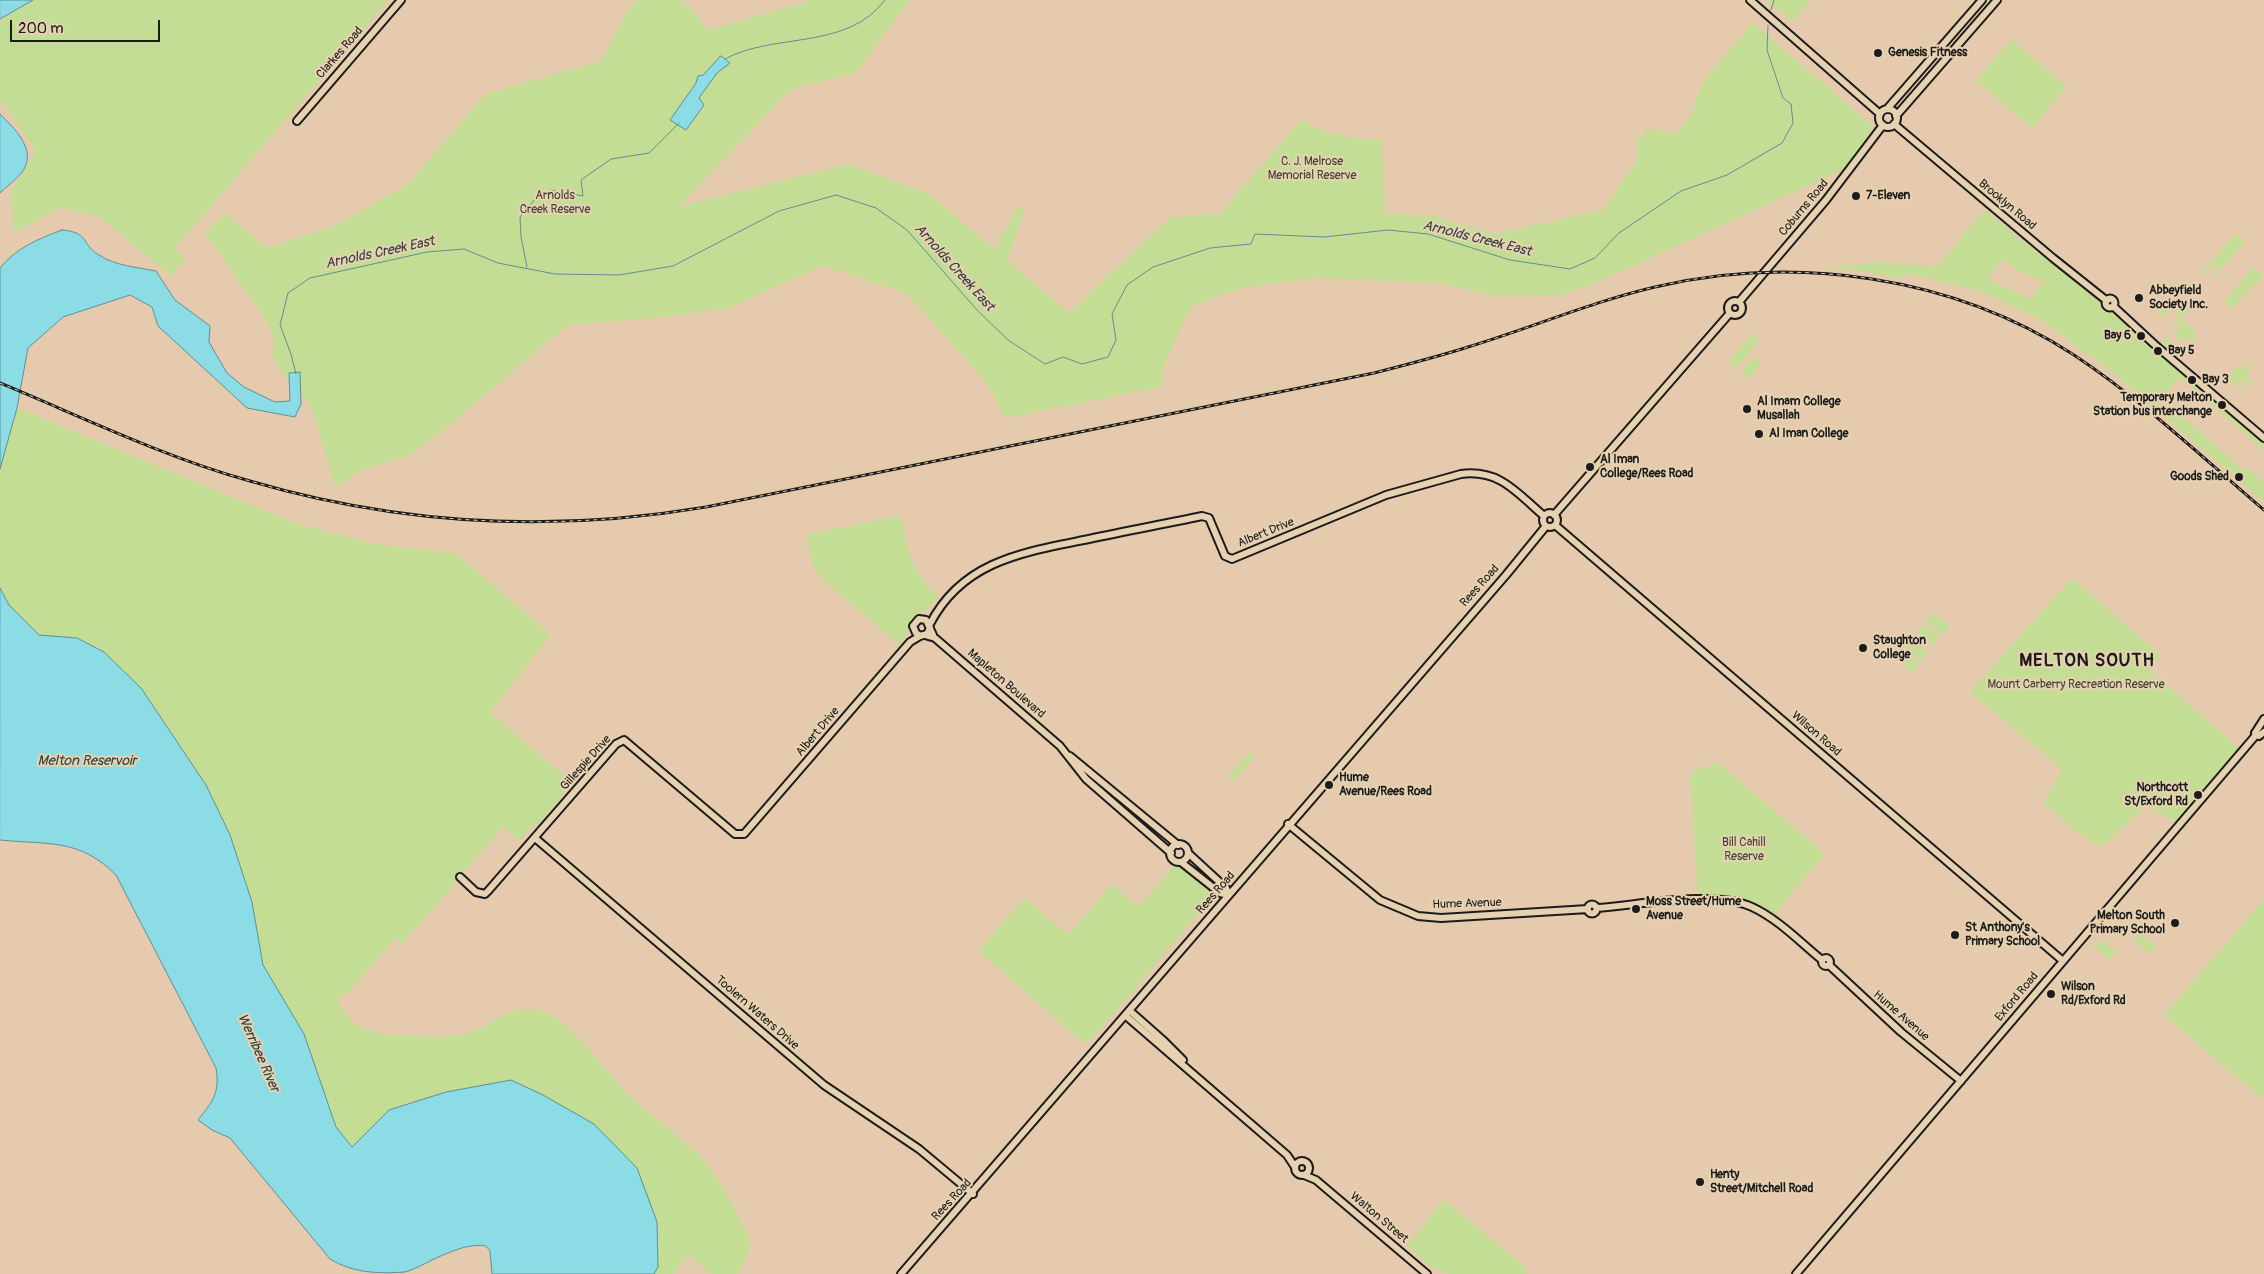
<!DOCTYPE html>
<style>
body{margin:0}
#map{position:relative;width:2264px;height:1274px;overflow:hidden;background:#e6caad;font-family:Pangolin,sans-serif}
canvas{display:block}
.scale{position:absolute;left:10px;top:20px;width:150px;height:22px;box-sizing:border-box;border:2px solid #1c1c1c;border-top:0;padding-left:6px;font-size:15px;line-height:18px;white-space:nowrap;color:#1c1c1c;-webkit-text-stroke:4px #e6d1b0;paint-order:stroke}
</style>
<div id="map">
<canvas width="2264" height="1274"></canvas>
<div class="scale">200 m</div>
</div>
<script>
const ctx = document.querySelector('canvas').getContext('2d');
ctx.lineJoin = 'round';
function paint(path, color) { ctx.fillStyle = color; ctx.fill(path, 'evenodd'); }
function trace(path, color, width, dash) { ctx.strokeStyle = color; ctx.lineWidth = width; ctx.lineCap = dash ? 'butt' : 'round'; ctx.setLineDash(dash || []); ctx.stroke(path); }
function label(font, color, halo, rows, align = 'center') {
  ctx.font = font + ' Pangolin,sans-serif'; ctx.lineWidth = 4; ctx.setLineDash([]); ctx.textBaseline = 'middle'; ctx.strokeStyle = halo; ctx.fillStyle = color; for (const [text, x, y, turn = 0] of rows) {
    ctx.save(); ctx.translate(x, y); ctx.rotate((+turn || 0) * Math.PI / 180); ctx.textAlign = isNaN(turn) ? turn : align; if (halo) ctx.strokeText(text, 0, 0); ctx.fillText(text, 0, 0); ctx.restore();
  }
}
paint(new Path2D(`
 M27 0H387L388 1 175 248 185 260 171 276 98 216 60 208 14 233 10 193 36 150 0 100V22Z
 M640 0H682L709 30 812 0H910L856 73 791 89 678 207 848 164 929 194 994 249 1019 205 1025 210 1007 260 1069 313 1170 217 1220 214 1301 120C1326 134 1353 140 1382 140L1385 213 1434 216 1495 234 1603 210 1638 159 1636 140 1644 136 1646 129 1676 133 1690 116 1704 80 1753 23 1872 125 1867 141 1842 170 1598 282 1557 296 1490 295 1441 283 1314 278 1242 288 1191 306 1162 370 1163 384 1161 387 1006 418 1002 415 994 395 983 379 906 293 822 266 729 308 655 318 568 325 446 428 410 455 362 470 335 487 311 406 281 372 273 358 274 336 263 315 205 234 225 213 267 248 334 226 407 185 486 94 601 61 630 5Z
 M1767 0H1811L1792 22Z
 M2011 39 2067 86 2032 128 1976 81Z
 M1984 210 2100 302 2102 308 2108 309 2264 444V450L2180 378 2157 404 2173 418 2178 413 2242 468 2249 469 2264 482V502L2112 372 2038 318 1982 292 1909 274 1901 278 1855 270 1818 268 1882 262 1937 267ZM2003 259 2017 270 2044 282 2030 299 1988 279Z
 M2236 233 2245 241 2214 277 2212 276 2217 269 2214 264 2203 276 2201 274Z
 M2253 267 2262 274 2264 272V274L2233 308 2224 301Z
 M2153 295 2169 309 2167 311 2169 314 2166 318 2159 314 2165 307 2162 305 2156 312 2150 301 2145 305Z
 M2181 300 2189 310 2181 319 2197 333 2195 336 2197 337 2193 342 2184 337 2179 343 2176 333 2181 327 2178 325 2166 338 2171 343 2167 347 2161 342 2181 319 2176 315 2178 313 2172 311Z
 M1752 334H1758L1759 340 1736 368 1728 362Z
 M1753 357 1761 364 1749 378 1741 371Z
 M2255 360 2245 375 2253 383 2244 393 2241 388 2243 385 2247 389 2250 384 2240 380 2233 388 2231 387 2234 383 2228 377 2237 367 2241 370Z
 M17 408 295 523 376 544 456 553 551 635 490 712 573 783 539 824H535L520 841 503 827 402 944 396 938 348 993 337 998C354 1038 385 1035 423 1036 438 1036 453 1038 468 1033 492 1025 512 1004 538 1010 570 1017 608 1075 631 1097 654 1120 691 1142 710 1168 726 1189 738 1217 751 1240L744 1263 737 1274H711L689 1255 673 1274H654L658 1267 389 1110 352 1147 336 1128 304 1034 263 965 252 902 230 835 206 785 166 724 77 638 39 636 9 605 0 588V469Z
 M899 516 901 518C907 548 912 573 937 595V599L927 610 913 617 907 633 900 643H897L819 576 813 565 807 537 809 534Z
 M2072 578 2160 655 2149 670 2244 753 2184 826 2146 806 2103 846 2092 843 2088 837 2082 836 2043 803 2062 769 1970 692Z
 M1933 613 1950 627 1942 635 1926 622Z
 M1924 624 1940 638 1933 646 1917 632Z
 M1912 638 1928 652 1921 661 1905 647Z
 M1903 649 1919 663 1912 672 1895 658Z
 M1250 751 1255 757 1235 780H1229L1230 774Z
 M1718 763 1825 854 1774 914 1736 898 1698 896 1690 772Z
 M1174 866H1179L1211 894 1212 898 1089 1042H1083L980 953 979 950 1023 900 1026 899 1063 931H1072L1110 886H1114L1134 903H1142Z
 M2264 899V1095L2261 1098 2164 1015Z
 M2141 933 2156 946 2150 954 2134 941Z
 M2101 939 2116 952 2109 960 2094 947Z
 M1444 1200 1523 1265 1528 1274H1448L1433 1268 1407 1246Z`), '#c4dd94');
const water = new Path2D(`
 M0 0H33L0 19Z
 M721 56 730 63 717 73 699 98 704 105 686 130 670 120 696 83 698 76 703 75Z
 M0 114C14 128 37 149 23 171 17 179 7 186 0 193Z
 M62 230C90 232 82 246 99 255 116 266 136 267 156 271L175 300 210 326 209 342 227 373 244 387 275 402 290 401 289 373 300 372 301 404 295 417 247 408 158 326 152 307 130 295 63 317 28 348 17 408 0 469V268C16 248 38 239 62 230Z
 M0 588 9 605 39 635 77 638 104 652 141 688 206 785 230 835 252 902 263 965 304 1034 336 1127 352 1147 389 1110 446 1092 511 1080 543 1095 594 1124 637 1168 657 1222 658 1267 654 1274H492L490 1251 486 1246C472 1244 460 1248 448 1253 434 1258 419 1268 405 1272 378 1274 353 1273 330 1259L230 1138 212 1130 198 1120C213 1101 220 1093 216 1068L116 875C79 838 49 845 0 840Z`);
paint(water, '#8bdce5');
trace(water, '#5f8f95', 1);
trace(new Path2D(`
 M1771 10 1774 0
 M725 59C774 32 847 51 885 0
 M527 267 521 237 520 217 536 198 551 190 583 196 581 180 611 159 649 153 679 123
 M296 374 291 354 280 325 288 293 310 278 427 252 464 249 498 263 555 274 619 275 673 266 779 211 836 195 876 208 907 230 977 310 1008 340 1045 364 1063 357 1082 364 1108 357 1116 340 1112 314 1127 285 1153 267 1210 248 1251 244 1255 234 1324 237 1388 230 1428 234 1510 260 1570 269 1595 258 1619 233 1681 191 1727 175 1782 143 1793 123 1791 104 1783 98 1767 50 1768 25`), '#5f8f95', 1);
const minor = new Path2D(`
 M1750 0 1880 114
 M1887 109 1982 0
 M1879 118a9 9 0 1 1 18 0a9 9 0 1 1-18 0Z
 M1896 116 1997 0
 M297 121 401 0
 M1894 124 2053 258 2107 301
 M2105.5 303a4.5 4.5 0 1 1 9 0a4.5 4.5 0 1 1-9 0Z
 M1728 308a7 7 0 1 1 14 0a7 7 0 1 1-14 0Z
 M1739 302 1826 200 1883 125
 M2113 306 2154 344 2264 438
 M1543 520a7 7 0 1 1 14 0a7 7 0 1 1-14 0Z
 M1554 515 1730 313
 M1555 525 2063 961
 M930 624C963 560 1025 552 1089 539 1126 531 1164 524 1202 516L1209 518 1225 556 1232 559 1386 495 1461 474C1500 469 1517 493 1544 516
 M930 628 927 634 920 636 916 633 913 626 919 619 926 620 933 635
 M925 635 935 638 1060 746 1086 779 1171 853
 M2264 719 2255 733 2259 736 2264 732
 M1070 756 1178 845
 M1288 824 1380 900 1418 916 1441 918 1588 909
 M535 838 824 1085 919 1149 973 1194
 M1170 853a9 9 0 1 1 18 0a9 9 0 1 1-18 0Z
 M1181 862 1220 893 1229 895 1226 888 1188 853
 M460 877 476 892 485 894 488 891 616 744 624 740 735 834H744L910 642 920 636
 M1587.5 909a4.5 4.5 0 1 1 9 0a4.5 4.5 0 1 1-9 0Z
 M1597 908C1639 905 1715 890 1752 907 1778 919 1800 942 1822 960
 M1822 962a4 4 0 1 1 8 0a4 4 0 1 1-8 0Z
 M1829 965 1901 1032 1961 1081
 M1130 1011 1164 1041 1183 1060
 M1126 1016 1287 1155 1295 1167
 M1295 1168a7 7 0 1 1 14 0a7 7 0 1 1-14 0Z
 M1304 1175 1316 1180 1427 1274
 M901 1274 1506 575 1546 526
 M1796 1274 2256 735`);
trace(minor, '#1c1c1c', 10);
trace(minor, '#e6d1b0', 6);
const rail = new Path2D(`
 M0 383C82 417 164 457 250 481 400 525 552 533 706 507L1374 373C1405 365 1437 357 1468 347 1531 328 1591 302 1655 287 1795 254 1953 276 2074 355 2142 400 2202 457 2264 510`);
trace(rail, '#1c1c1c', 3);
trace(rail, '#e6d1b0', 1, [4]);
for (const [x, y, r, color] of [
 [1878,53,5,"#1c1c1c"],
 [1856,196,5,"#1c1c1c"],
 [2139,298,5,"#1c1c1c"],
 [2141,336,5,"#1c1c1c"],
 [2158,351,5,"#1c1c1c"],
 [2192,380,5,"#1c1c1c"],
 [2222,405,5,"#1c1c1c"],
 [1747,409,5,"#1c1c1c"],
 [1759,434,5,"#1c1c1c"],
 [1590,467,5,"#1c1c1c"],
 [2239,477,5,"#1c1c1c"],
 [1863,648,5,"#1c1c1c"],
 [1329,785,5,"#1c1c1c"],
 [2198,795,5,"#1c1c1c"],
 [1636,909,5,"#1c1c1c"],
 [2175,923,5,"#1c1c1c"],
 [1955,935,5,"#1c1c1c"],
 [2051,994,5,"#1c1c1c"],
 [1700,1182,5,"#1c1c1c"]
]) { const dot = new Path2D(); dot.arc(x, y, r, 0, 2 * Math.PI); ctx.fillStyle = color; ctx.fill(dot); trace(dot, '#e6d1b0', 2); }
label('12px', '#1c1c1c', '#e6d1b0', [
 ["Clarkes Road",340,53,-49],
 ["Brooklyn Road",2007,205,40],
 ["Coburns Road",1804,208,-50],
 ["Albert Drive",1266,533,-22],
 ["Rees Road",1480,586,-48],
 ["Mapleton Boulevard",1006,684,41],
 ["Albert Drive",818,732,-50],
 ["Wilson Road",1816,734,41],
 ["Gillespie Drive",586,763,-48],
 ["Rees Road",1216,893,-49],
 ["Hume Avenue",1467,904,-2],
 ["Exford Road",2017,997,-50],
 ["Toolern Waters Drive",757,1013,41],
 ["Hume Avenue",1901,1016,41],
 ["Rees Road",952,1200,-47],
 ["Walton Street",1379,1218,40]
]);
label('bold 12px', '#1c1c1c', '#e6d1b0', [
 ["Genesis Fitness",1888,53],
 ["7-Eleven",1866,196],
 ["Abbeyfield",2149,291],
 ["Society Inc.",2149,305],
 ["Bay 6",2131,336,"right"],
 ["Bay 5",2168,351],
 ["Bay 3",2202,380],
 ["Temporary Melton",2212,398,"right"],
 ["Station bus interchange",2212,412,"right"],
 ["Al Imam College",1757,402],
 ["Musallah",1757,416],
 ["Al Iman College",1769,434],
 ["Al Iman",1600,460],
 ["College/Rees Road",1600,474],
 ["Goods Shed",2229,477,"right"],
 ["Staughton",1873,641],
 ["College",1873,655],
 ["Hume",1339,778],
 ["Avenue/Rees Road",1339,792],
 ["Northcott",2188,788,"right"],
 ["St/Exford Rd",2188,802,"right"],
 ["Moss Street/Hume",1646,902],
 ["Avenue",1646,916],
 ["Melton South",2165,916,"right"],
 ["Primary School",2165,930,"right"],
 ["St Anthony's",1965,928],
 ["Primary School",1965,942],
 ["Wilson",2061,987],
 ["Rd/Exford Rd",2061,1001],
 ["Henty",1710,1175],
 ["Street/Mitchell Road",1710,1189]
], 'left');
label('12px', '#3e4334', '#e6d1b0', [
 ["C. J. Melrose",1312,162],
 ["Memorial Reserve",1312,176],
 ["Arnolds",555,196],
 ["Creek Reserve",555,210],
 ["Mount Carberry Recreation Reserve",2076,685],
 ["Bill Cahill",1744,843],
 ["Reserve",1744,857]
]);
label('italic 14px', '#324244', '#e6d1b0', [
 ["Arnolds Creek East",1477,239,14],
 ["Arnolds Creek East",380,253,-12],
 ["Arnolds Creek East",954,268,48],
 ["Melton Reservoir",87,761],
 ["Werribee River",258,1053,66]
]);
ctx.letterSpacing = '1px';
label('bold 18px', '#1c1c1c', '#e6d1b0', [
 ["MELTON SOUTH",2087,661]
]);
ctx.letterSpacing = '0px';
</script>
